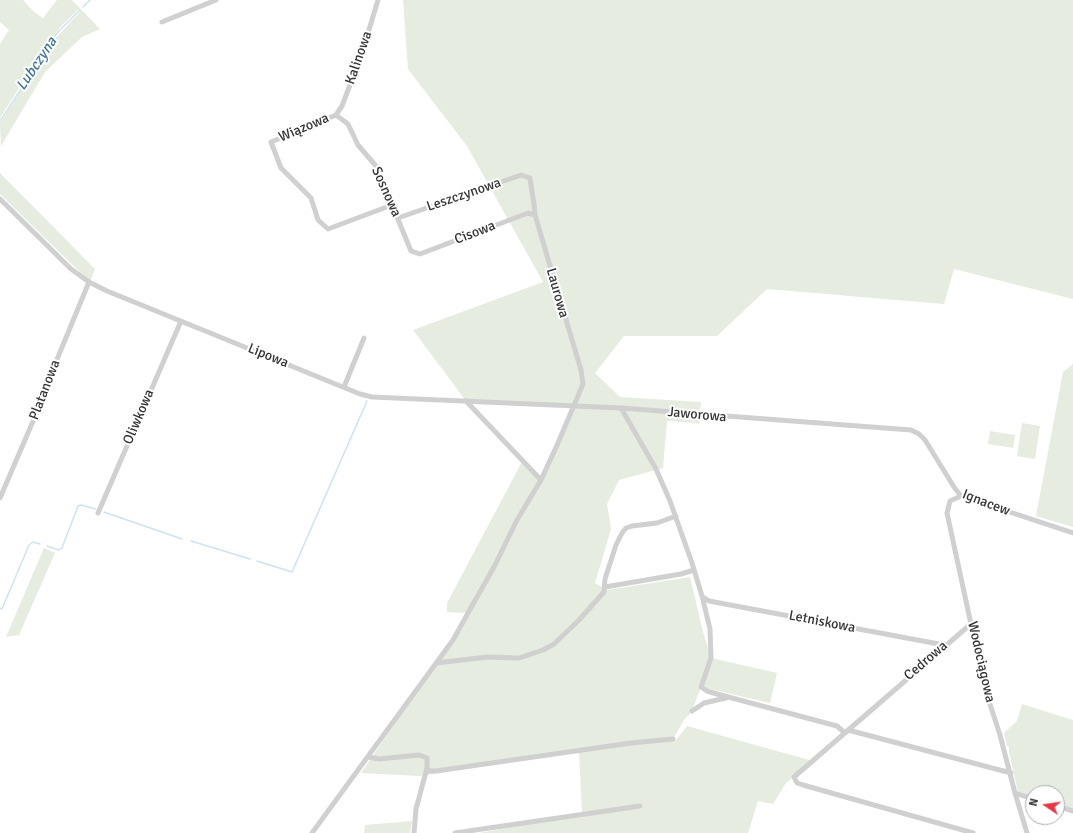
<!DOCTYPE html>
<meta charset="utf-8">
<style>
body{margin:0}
#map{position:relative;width:1073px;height:833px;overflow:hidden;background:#fff;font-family:Signika,sans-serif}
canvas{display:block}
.north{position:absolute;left:1025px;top:785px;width:40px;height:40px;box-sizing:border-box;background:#fff;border:1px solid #adadad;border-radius:50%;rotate:283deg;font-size:11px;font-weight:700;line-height:16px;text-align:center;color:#333}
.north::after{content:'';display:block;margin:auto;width:14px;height:18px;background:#e63946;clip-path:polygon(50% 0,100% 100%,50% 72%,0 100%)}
</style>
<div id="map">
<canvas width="1073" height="833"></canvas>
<div class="north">N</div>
</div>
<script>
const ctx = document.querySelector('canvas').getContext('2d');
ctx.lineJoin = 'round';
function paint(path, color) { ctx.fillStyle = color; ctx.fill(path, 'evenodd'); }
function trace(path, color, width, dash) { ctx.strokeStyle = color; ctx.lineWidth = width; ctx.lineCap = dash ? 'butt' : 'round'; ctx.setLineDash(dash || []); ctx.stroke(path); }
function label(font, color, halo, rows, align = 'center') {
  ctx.font = font + ' Signika,sans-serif'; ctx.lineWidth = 4; ctx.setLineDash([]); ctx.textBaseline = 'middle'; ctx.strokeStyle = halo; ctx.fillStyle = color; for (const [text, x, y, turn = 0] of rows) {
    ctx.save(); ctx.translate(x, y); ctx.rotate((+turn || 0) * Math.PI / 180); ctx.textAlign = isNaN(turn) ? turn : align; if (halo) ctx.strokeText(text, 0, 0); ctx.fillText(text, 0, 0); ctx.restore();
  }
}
paint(new Path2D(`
 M0 0H23L34 12 43 18 57 0H72L100 29 82 37 45 72 1 146 0 123 52 42 80 12 78 10 62 25 46 46 0 118V44L9 30 0 22Z
 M403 0H1073V299L954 269 944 304 767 289 717 336H624L595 373 620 397 701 402 699 423 667 421 663 468 619 480 607 504 611 529 595 583 607 590 690 577 703 632 711 658 777 673 770 703 701 687 692 711 684 720 673 739 642 742 675 741 687 726 813 761 794 777 786 783 773 804 758 801 748 833H479L582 814 579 751 420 776 361 773 436 663 468 613 447 612V603L523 460 541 480 574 406 466 401 413 330 543 282 467 146 408 69Z
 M0 173 95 269 90 282 0 194Z
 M1073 364V527L1036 516 1063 372Z
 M1022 423 1040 426 1035 459 1017 456Z
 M990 431 1015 435 1013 448 988 444Z
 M44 548 55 553 19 635 6 637Z
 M1022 704 1073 720V810L1057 805V793H1033V797L1018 792 1009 752V747L1007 746 1004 733 1017 721Z
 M412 821 410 833H364L365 825Z`), '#e6ecdf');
trace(new Path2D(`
 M83 7 90 0
 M0 121 23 86 48 45 58 32 79 11
 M104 512 182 539
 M191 541 250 559
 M47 546 59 550 62 548 78 506 81 505 95 509
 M257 561 292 572 367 401
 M0 608 2 609 29 545 33 542 40 544`), '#cfe2ee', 1.5);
trace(new Path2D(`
 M162 22 216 0
 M336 115 348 124 358 145 376 166 411 251 420 254 528 213 535 215
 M336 115 271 142 281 168 311 198 318 220 328 229 392 205
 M336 115 342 106 361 56 378 0
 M0 199 71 269 89 282 107 291 360 394 372 397 621 408 911 430 919 434 925 440 954 487 961 496 1073 533
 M344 387 364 338
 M466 401 541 480
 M621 408 656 469 670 501 692 563 702 596 710 629 711 658 701 687 707 691 717 694 837 726 845 733
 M961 496 950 501 947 513 985 689 1000 735 1015 793 1027 833
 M0 498 43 398 46 386 89 282
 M98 513 181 321
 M605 587 681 574 694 570
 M703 597 709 601 944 645
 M972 623 794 777 797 783 803 785 973 833
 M436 663 487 657 519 658 543 650 554 644 579 620 604 592 605 579 616 545 622 533 626 528 632 526 657 523 676 516
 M692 711 704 703 726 698
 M848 730 1011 773
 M369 757 379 759 419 755 427 758V768L430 771H436L631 743 673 739
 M1015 793 1033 799
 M1057 806 1073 811
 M312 833 453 640 468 613 494 567 517 520 541 480 558 443 583 384 581 370 535 215 534 204 530 178 521 175 398 218
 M414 833 416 809 427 768
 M455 833 640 806`), '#d0d0d0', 5);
label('14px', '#333', '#fff', [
 ["Kalinowa",359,58,-71],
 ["Wiązowa",304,128,-23],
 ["Sosnowa",386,192,66],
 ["Leszczynowa",464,195,-19],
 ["Cisowa",475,233,-21],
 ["Laurowa",557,293,74],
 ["Lipowa",268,356,22],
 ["Platanowa",45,390,-69],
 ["Jaworowa",697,415,5],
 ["Oliwkowa",139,417,-67],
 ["Ignacew",986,503,21],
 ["Letniskowa",822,622,11],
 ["Cedrowa",926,661,-41],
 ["Wodociągowa",981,662,77]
]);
label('italic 15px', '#3f7597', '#fff', [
 ["Lubczyna",37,64,-56]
]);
</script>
